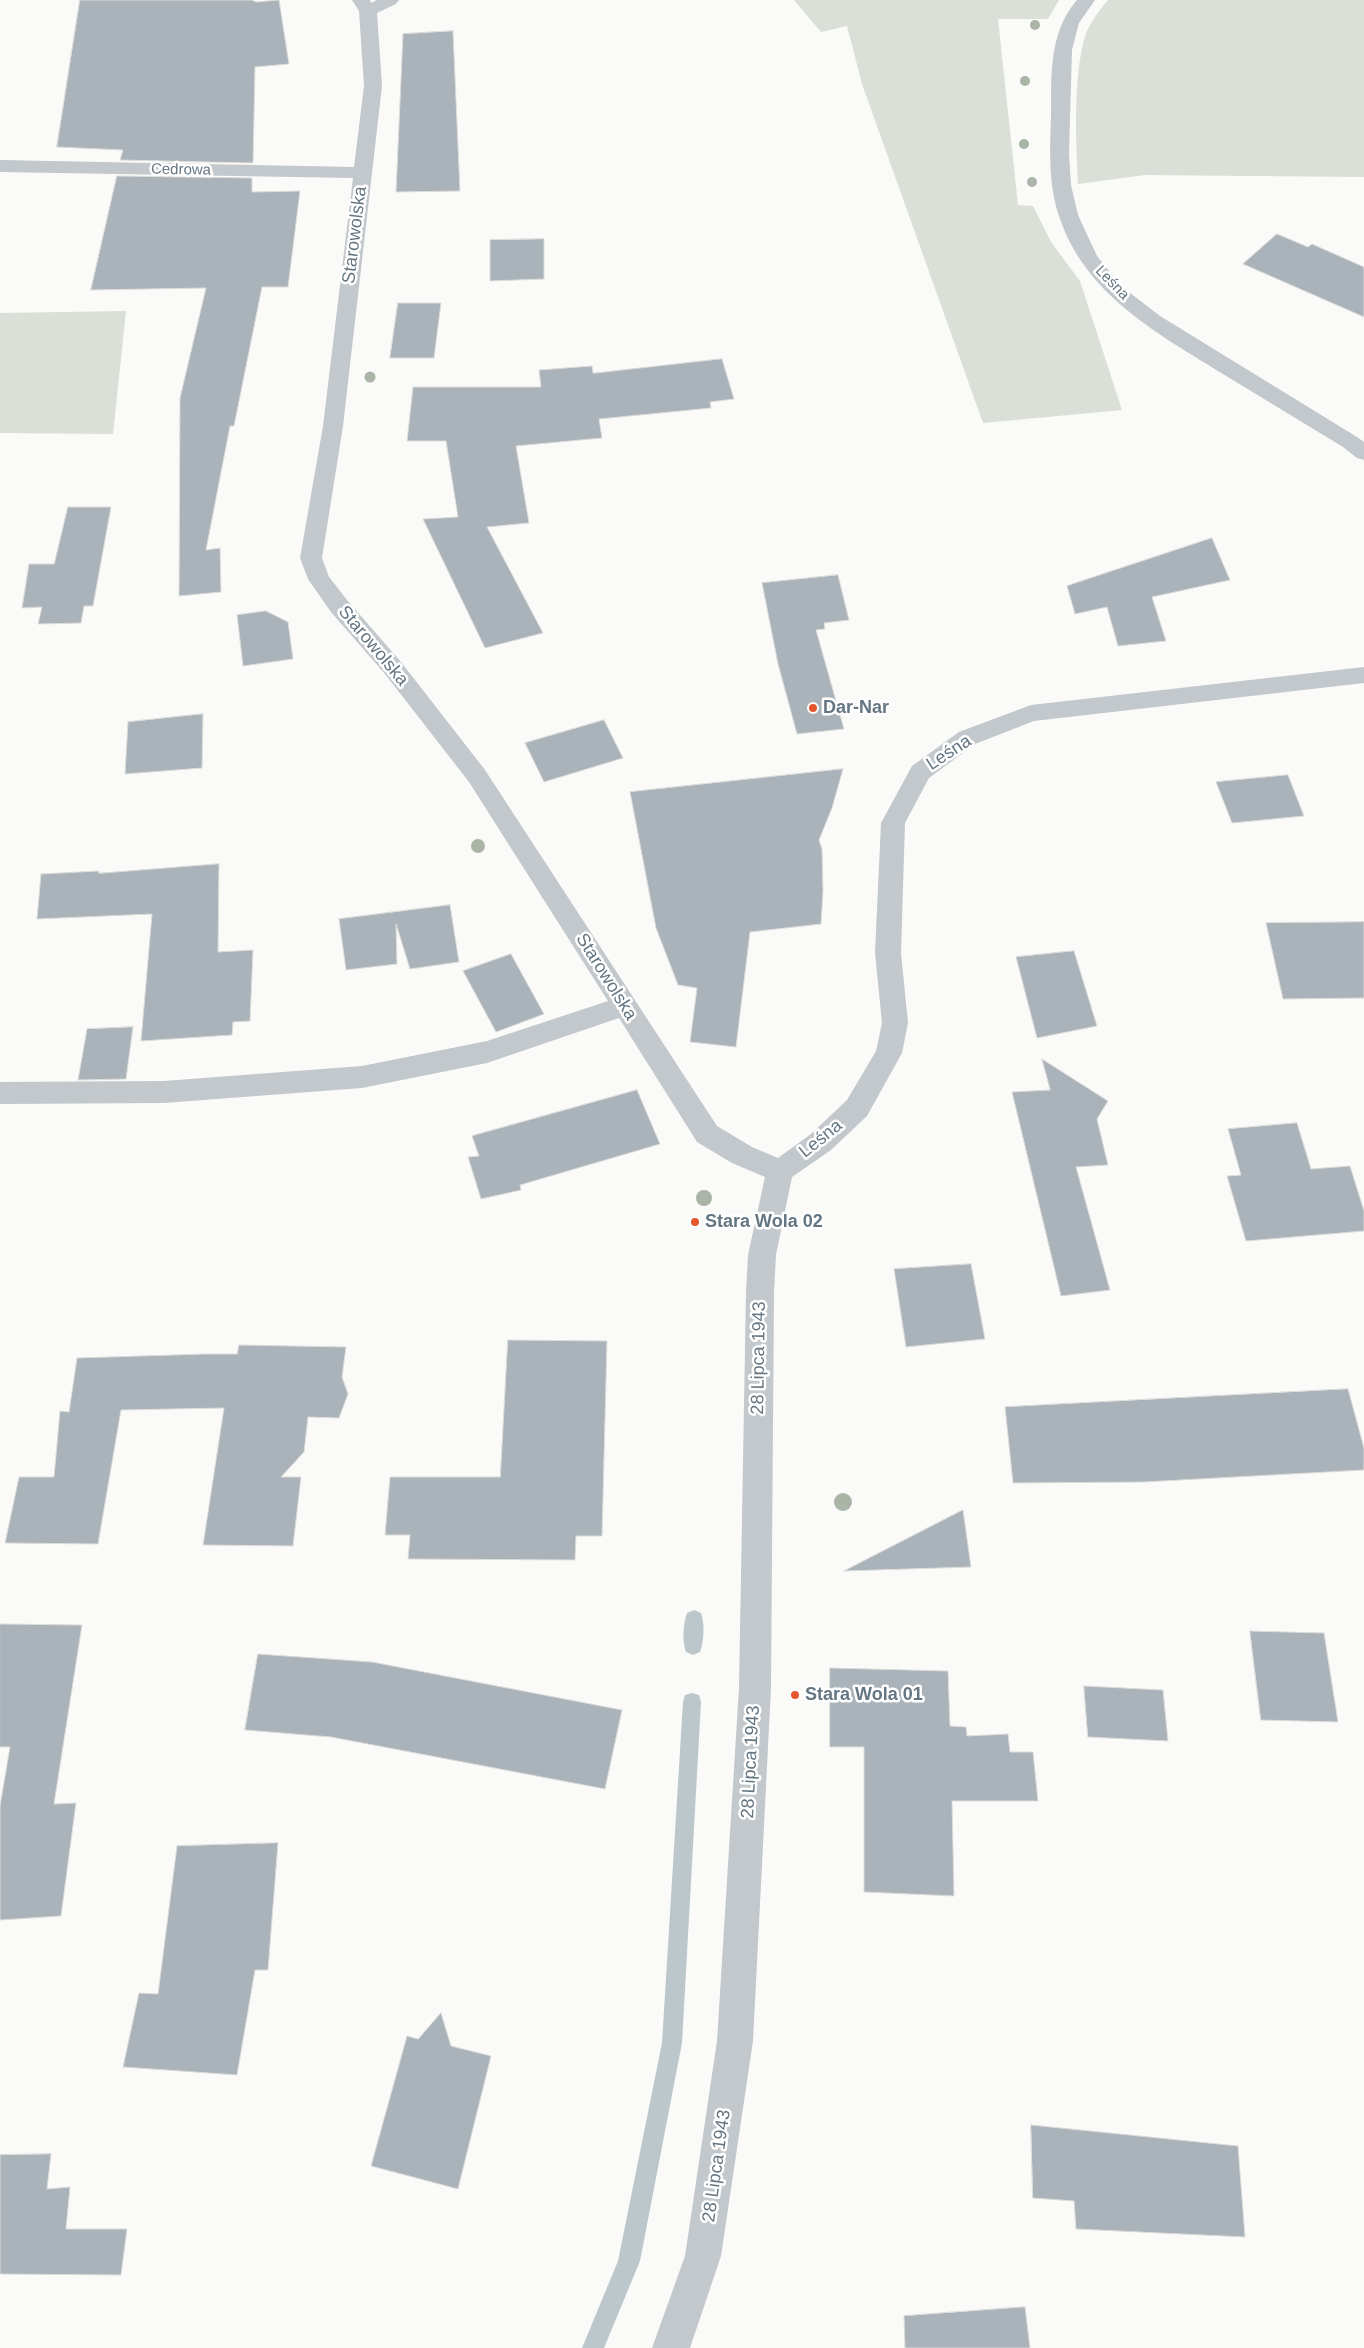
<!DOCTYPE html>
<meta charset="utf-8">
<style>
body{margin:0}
canvas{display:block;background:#fafaf8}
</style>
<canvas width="1364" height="2348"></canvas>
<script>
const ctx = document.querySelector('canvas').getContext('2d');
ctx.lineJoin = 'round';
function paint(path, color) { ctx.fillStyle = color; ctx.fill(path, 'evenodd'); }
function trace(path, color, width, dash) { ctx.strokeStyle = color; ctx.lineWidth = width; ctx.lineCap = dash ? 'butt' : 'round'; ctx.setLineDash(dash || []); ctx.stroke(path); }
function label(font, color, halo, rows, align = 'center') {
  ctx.font = font + ' Helvetica,sans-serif'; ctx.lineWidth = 5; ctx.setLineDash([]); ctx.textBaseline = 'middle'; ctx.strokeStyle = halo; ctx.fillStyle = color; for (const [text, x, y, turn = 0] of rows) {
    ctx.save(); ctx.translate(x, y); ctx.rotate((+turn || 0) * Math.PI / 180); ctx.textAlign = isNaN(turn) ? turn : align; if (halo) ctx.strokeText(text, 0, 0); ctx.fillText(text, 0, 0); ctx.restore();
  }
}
paint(new Path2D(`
 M794 0H1059L1048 19H998L1018 205 1033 206 1051 242 1080 281 1122 410 983 423 862 84 847 26 821 32Z
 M1108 0H1364V177L1145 175 1078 184C1076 141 1073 82 1084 40 1088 25 1098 12 1108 0Z
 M126 311 113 434 0 433V313Z`), '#dadfd7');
paint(new Path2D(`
 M694 1610 701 1613C705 1624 704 1641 700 1652L693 1655 686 1652C682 1641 683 1624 687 1613Z
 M692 1693 699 1695 701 1702 682 2043 640 2261 604 2348H582L618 2261 662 2043 683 1702 685 1695Z`), '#bbc7cb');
const building = new Path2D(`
 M80 0H252L256 2 279 0 289 64 255 67 253 163 120 160 123 150 57 147Z
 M453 31 460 191 396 192 403 34Z
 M117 176 252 178V192L300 191 288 287H262L234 426H230L206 550 220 548 221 592 179 596 180 398 206 288 91 290Z
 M1277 234 1308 247 1312 244 1364 267V317L1243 264Z
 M544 239V279L490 281V240Z
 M398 303H441L434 358H390Z
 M722 359 734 399 710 402 711 408 599 419 602 438 516 446 529 523 487 527 543 633 485 648 423 519 458 517 446 441H407L413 387H541L539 370 592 366 593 373Z
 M68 507H111L93 606H84L81 623 38 624 42 607 22 608 29 564H54Z
 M1212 538 1230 580 1152 597 1166 641 1118 646 1107 607 1075 614 1067 586Z
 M838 575 849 620 824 623 825 629 816 630 844 729 797 734 778 664 762 583Z
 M266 611 288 622 293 659 243 666 237 615Z
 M203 714 202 768 125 774 128 722Z
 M604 720 623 758 544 782 525 743Z
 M843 769 832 808 819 840 822 849 823 891 821 924 750 932 736 1047 690 1042 697 988 678 985 656 928 630 792Z
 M1288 775 1304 816 1232 823 1216 782Z
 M219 864 218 952 253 950 250 1021 233 1022 232 1035 141 1041 152 914 37 919 41 874 99 871V873Z
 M450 905 459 962 410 969 396 924 397 964 346 970 339 919Z
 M1364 922V998L1283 999 1266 923Z
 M1074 951 1097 1026 1037 1038 1016 957Z
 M511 954 544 1014 496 1032 463 971Z
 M133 1027 126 1079 78 1080 87 1029Z
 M1042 1059 1108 1101 1097 1119 1108 1165 1076 1167 1110 1290 1061 1296 1012 1092 1050 1090Z
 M637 1090 660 1144 520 1185 521 1190 481 1199 468 1157 479 1156 472 1136Z
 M1297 1123 1311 1169 1350 1166 1364 1211V1231L1246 1241 1227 1176 1241 1175 1228 1129Z
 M971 1264 985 1339 906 1347 894 1269Z
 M508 1340 607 1341 602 1536H576L575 1560 408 1559 410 1535H385L390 1477H500Z
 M239 1345 346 1347 342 1377 348 1394 339 1418 308 1417 304 1452 281 1477H301L293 1546 203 1545 224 1408 121 1410 98 1544 5 1543 19 1477H54L60 1411 69 1412 77 1358 204 1354H237Z
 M1348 1389 1364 1448V1470L1144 1482 1013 1483 1005 1407Z
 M963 1510 971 1567 844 1571Z
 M0 1624 82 1625 54 1804 76 1803 61 1916 0 1920V1806L10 1747H0Z
 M1250 1631 1324 1633 1338 1722 1261 1720Z
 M258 1654 372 1662 622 1710 605 1789 331 1737 245 1730Z
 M830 1668 948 1671 950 1726 966 1727 967 1736 1008 1734 1010 1752H1033L1038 1801H952L954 1896 864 1892V1747H830Z
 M1084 1686 1163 1690 1168 1741 1088 1737Z
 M278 1843 268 1970H255L237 2075 123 2067 139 1993 158 1994 177 1846Z
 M441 2013 451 2046 491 2056 458 2189 371 2166 407 2036 418 2039Z
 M1031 2125 1238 2146 1245 2237 1076 2229 1074 2201 1033 2198Z
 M51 2154 47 2189 70 2187 66 2229H127L121 2275 0 2274V2155Z
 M1025 2307 1030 2348H905L904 2316Z`);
paint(building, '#aab3b9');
trace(building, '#dcdcda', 1);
paint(new Path2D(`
 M352 0H370L371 3 377 0H399L396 4 377 13 382 86 343 426 322 558 329 577 347 600 401 662 485 770 717 1126 752 1147 778 1158 811 1134 847 1100 876 1051 882 1023 875 953 881 823 912 766 959 732 1031 705 1364 667V683L1034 721 975 744 929 778 905 823 901 953 908 1023 902 1053 867 1116 831 1150 792 1177 776 1255 774 1292 771 1688 753 2041 721 2256 690 2348H652L685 2256 717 2041 739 1688 746 1292 748 1255 765 1177 732 1163 697 1142 619 1018 487 1063 362 1088 164 1103 0 1104V1082L164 1081 362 1066 487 1041 608 1001 469 782 385 674 331 612 308 579 300 558 323 426 353 178 0 172V160L354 167 364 86 359 11Z
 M1077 0H1095L1079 23 1072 50 1069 154 1071 185 1078 215 1097 256 1121 286 1160 316 1357 437 1364 442V460L1357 458 1343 447C1303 423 1263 398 1223 374 1157 333 1085 295 1059 216 1048 184 1050 148 1051 115 1051 75 1049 32 1077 0Z`), '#c3c8cc');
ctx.fillStyle = '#aab4a7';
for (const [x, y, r] of [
 [1035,25,5],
 [1025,81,5],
 [1024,144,5],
 [1032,182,5],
 [370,377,5.5],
 [478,846,7],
 [704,1198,8],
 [843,1502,9]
]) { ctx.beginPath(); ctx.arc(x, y, r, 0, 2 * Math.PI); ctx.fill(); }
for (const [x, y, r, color] of [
 [813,708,5,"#e4572e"],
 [695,1222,5,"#e4572e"],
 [795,1695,5,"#e4572e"]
]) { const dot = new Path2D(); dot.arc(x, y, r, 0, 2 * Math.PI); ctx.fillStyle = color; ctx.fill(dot); trace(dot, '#fff', 2); }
label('15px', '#657683', '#fff', [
 ["Cedrowa",181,170,1],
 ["Leśna",1112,283,46]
]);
label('18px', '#657683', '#fff', [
 ["Starowolska",355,235,-83],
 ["Starowolska",373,646,50],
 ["Leśna",949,753,-33],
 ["Starowolska",606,977,58],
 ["Leśna",821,1139,-39],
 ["28 Lipca 1943",759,1358,-89],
 ["28 Lipca 1943",751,1762,-87],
 ["28 Lipca 1943",717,2166,-82]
]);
label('bold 18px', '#657683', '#fff', [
 ["Dar-Nar",823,708],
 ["Stara Wola 02",705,1222],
 ["Stara Wola 01",805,1695]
], 'left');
</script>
